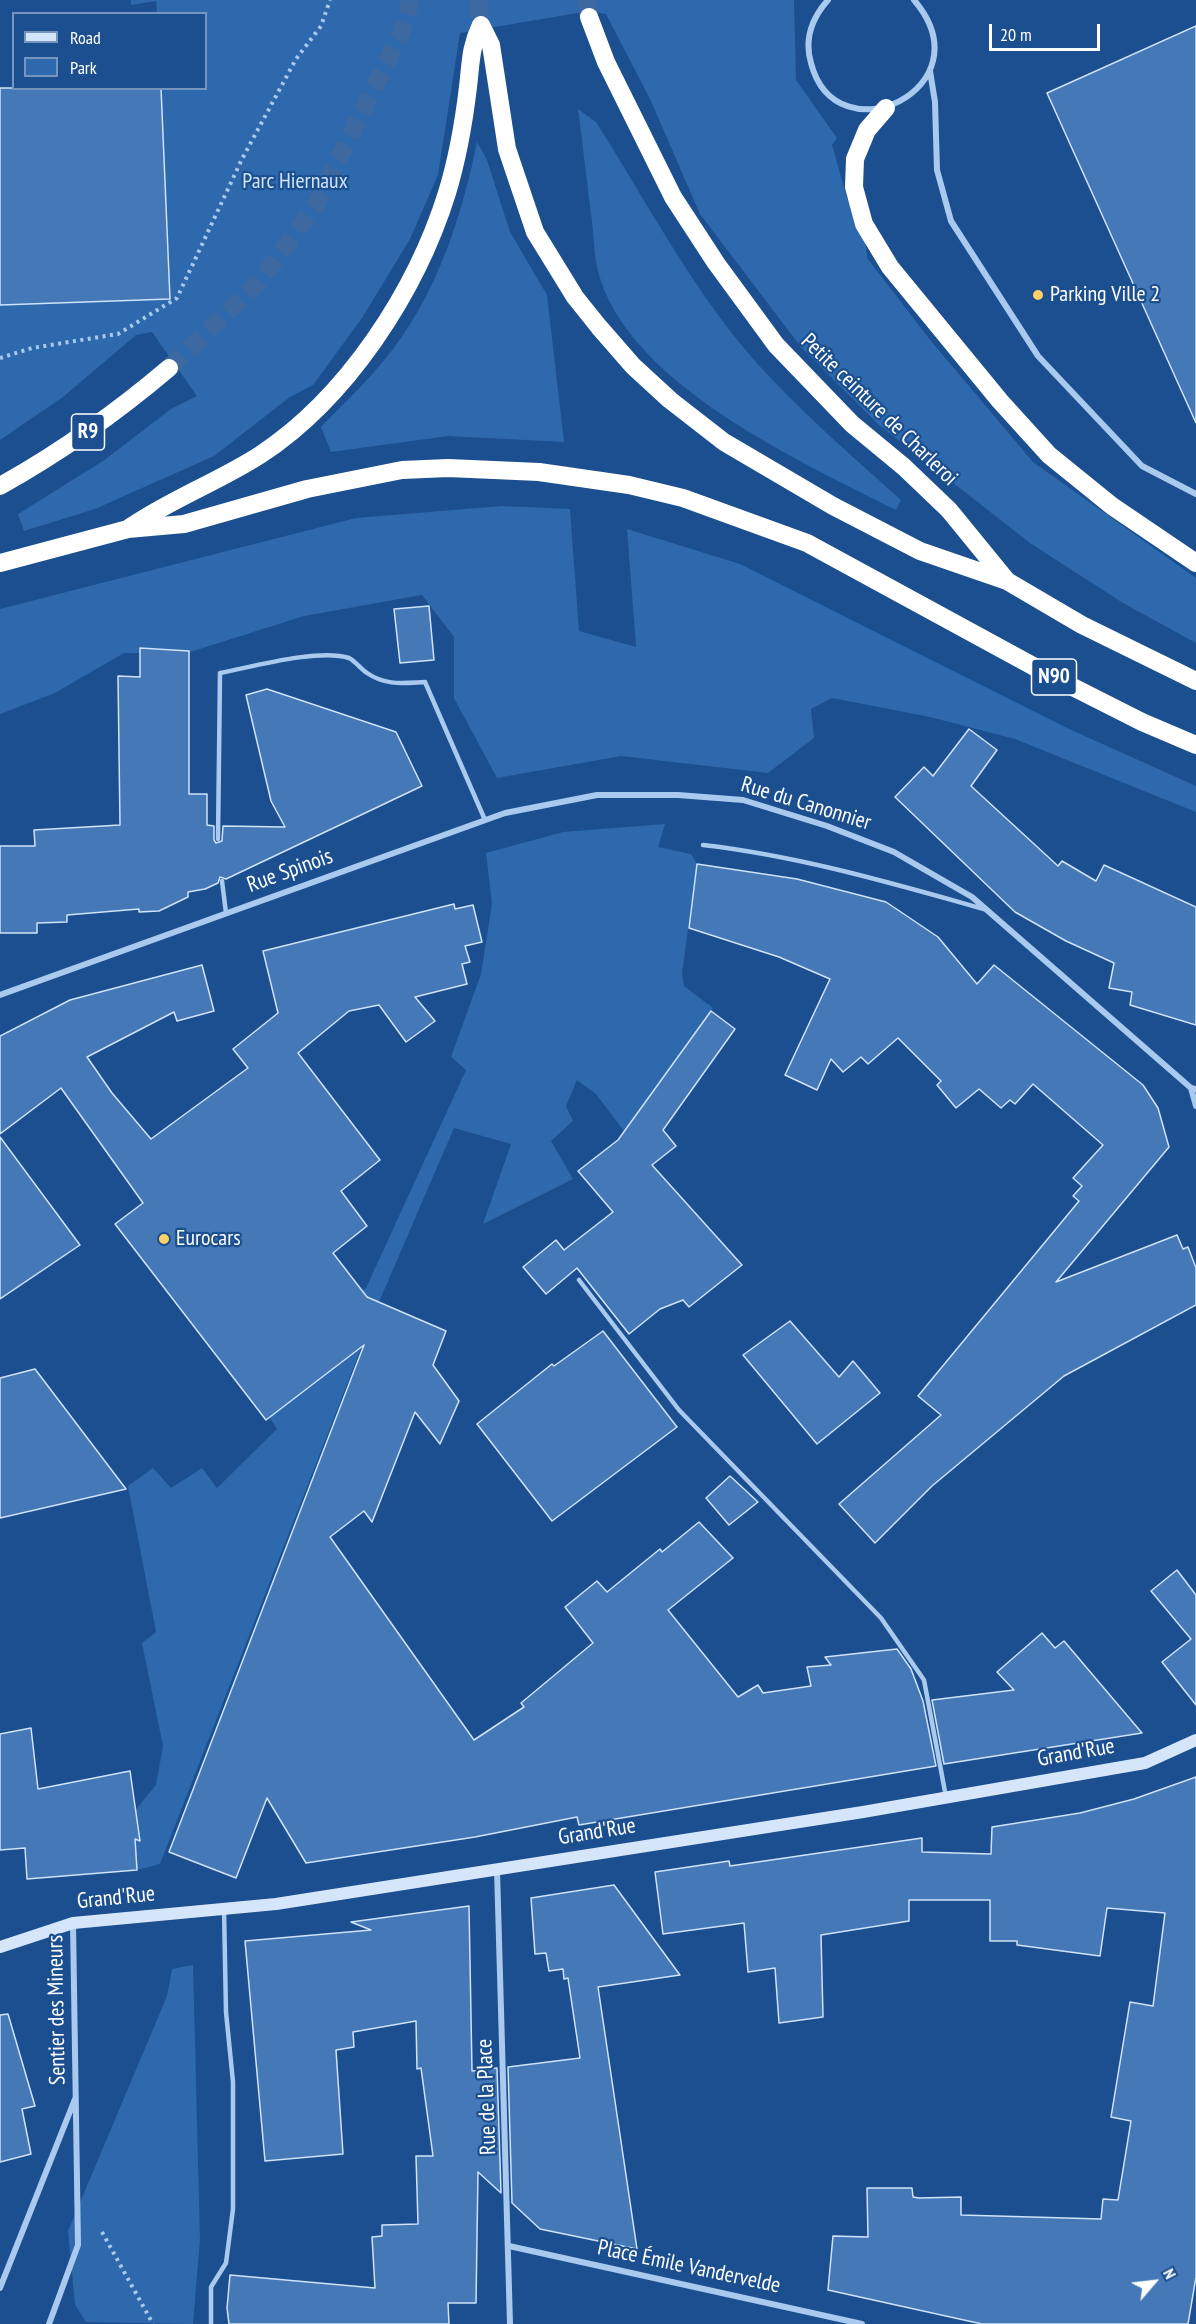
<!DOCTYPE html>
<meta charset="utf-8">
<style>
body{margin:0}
#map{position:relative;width:1196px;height:2324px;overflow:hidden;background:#1b4f8f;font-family:"PT Sans Narrow",sans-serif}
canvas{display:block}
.legend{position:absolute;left:12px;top:12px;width:195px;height:78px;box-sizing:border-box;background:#1b4f8f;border:2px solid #7695bc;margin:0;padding:8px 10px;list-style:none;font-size:18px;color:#fff}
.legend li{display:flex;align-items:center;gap:12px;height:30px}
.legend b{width:30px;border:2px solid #7695bc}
.north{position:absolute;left:1124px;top:2252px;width:60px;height:60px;-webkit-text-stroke:4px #1b4f8f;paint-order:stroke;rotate:62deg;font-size:16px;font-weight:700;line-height:24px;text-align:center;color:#fff}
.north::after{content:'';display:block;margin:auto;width:21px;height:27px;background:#fff;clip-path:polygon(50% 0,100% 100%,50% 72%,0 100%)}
.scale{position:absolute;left:989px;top:24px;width:111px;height:27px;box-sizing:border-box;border:3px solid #fff;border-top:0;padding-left:8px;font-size:18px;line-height:21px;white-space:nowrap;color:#fff;-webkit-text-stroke:4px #1b4f8f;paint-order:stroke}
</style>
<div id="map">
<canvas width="1196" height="2324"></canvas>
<ul class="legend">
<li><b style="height:8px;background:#d6e6fa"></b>Road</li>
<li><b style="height:16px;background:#2e69ad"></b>Park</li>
</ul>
<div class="north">N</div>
<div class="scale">20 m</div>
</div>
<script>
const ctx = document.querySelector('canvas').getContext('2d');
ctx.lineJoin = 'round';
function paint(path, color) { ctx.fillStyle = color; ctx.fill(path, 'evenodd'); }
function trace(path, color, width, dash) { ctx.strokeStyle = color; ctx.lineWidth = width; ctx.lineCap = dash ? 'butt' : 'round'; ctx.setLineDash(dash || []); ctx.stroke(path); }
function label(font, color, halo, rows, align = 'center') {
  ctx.font = font + ' "PT Sans Narrow",sans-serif'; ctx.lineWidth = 4.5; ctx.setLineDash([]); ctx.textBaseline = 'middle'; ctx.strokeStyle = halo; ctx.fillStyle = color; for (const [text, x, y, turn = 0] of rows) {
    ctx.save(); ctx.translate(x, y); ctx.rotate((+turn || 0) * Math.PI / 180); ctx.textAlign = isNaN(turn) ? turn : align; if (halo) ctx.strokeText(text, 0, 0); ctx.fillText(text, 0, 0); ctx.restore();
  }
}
paint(new Path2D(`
 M131 0H794L796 80 837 138 832 145 847 198 864 224 867 258 931 341 1033 462 1196 578V643L1123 603 1030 543 879 425 801 347 700 214 650 99 606 14 589 11 460 33 438 175 410 239 362 318 313 385 290 397 214 456 95 509 24 531 18 514 103 461 171 409 197 396 152 332 136 335 63 397 0 440V303L170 295 160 89 206 88V14L157 13 156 1 131 5Z
 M578 109 596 122C638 188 675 257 721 319 772 388 838 443 901 500L896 510C801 462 626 383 598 271 594 256 594 238 592 222 587 184 583 146 578 109Z
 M477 142 487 160 510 232 547 295 564 442 448 436 331 452 321 427C345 402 372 377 393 349 439 288 462 215 477 142Z
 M502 506 570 509 579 631 636 647 627 529 740 564 1069 729 1196 786V812L1015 739 930 717 832 698 811 709 814 738 768 773 621 756 497 778 454 698V637L422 595 304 616 187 653H124L55 693 0 714V609L356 518Z
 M665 824 658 847 691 854 697 864 682 973 684 986 713 1008 626 1134 596 1094 577 1080 566 1106 573 1121 551 1141 573 1179 483 1224 511 1144 454 1128 379 1302 160 1864 137 1870 133 1813 156 1785 163 1746 142 1643 156 1632 128 1486 153 1468 171 1488 202 1468 217 1488 277 1429 257 1398 304 1335 366 1288 466 1070 451 1057 481 974 492 904 486 853 563 832Z
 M193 1965 200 2239 193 2324 86 2322 75 2305 68 2231 167 1996 172 1969Z`), '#2e69ad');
const building = new Path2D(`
 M1196 26V423L1047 93Z
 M0 88H161L170 299 0 305Z
 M429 606 434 660 400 663 394 609Z
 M140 648 189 651V794H207V825L214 826V840L216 843 222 841 223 826 285 827 271 801 246 695 267 689 396 732 422 786 226 879 220 877 218 883 205 889 188 892V897L159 911 139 912V909L67 915V922L37 923V933H0V846H35L34 830 120 825 118 676 140 677Z
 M969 729 997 750 971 786 1058 866 1062 861 1096 881 1104 865 1196 907V1025L1130 1005 1132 992 1109 988 1114 963 1066 941 1015 912 895 797 924 767 933 776Z
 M697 864 797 879 886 902 938 937 977 984 994 965 1143 1085 1158 1108 1169 1147 1056 1282 1177 1235 1183 1249 1188 1247 1196 1268V1305L1064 1376 932 1486 875 1543 839 1504 941 1415 918 1396 1079 1201 1073 1196 1082 1186 1073 1178 1103 1145 1033 1084 1015 1104 1010 1100 1001 1108 979 1089 956 1108 937 1085 941 1081 898 1038 868 1064 861 1057 843 1072 831 1059 817 1090 785 1075 830 979 779 957 689 928Z
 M454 904 455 909 473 905 482 942 465 946 470 962 462 964 467 984 415 997 435 1021 406 1042 379 1005 349 1011 298 1053 380 1160 341 1191 367 1226 333 1253 367 1297 446 1331 433 1365 459 1401 440 1444 415 1412 372 1522 364 1511 330 1537 474 1740 524 1707 521 1703 593 1643 565 1607 597 1581 607 1592 660 1549 662 1552 699 1522 733 1558 668 1610 738 1697 758 1685 763 1693 811 1686 807 1667 831 1665 825 1657 897 1649 911 1669 923 1701 936 1766 579 1825 577 1817 475 1837 306 1863 267 1798 236 1878 169 1852 364 1345 266 1420 115 1224 143 1203 61 1088 0 1134V1036L70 1000 202 965 214 1011 177 1021 174 1012 87 1057 112 1093 151 1139 248 1068 233 1049 278 1013 263 951Z
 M711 1011 735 1029 663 1130 676 1146 652 1165 742 1265 689 1307 683 1300 660 1309 629 1334 577 1268 546 1294 523 1267 556 1240 564 1250 613 1212 578 1171 618 1140Z
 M0 1137 80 1245 0 1299Z
 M790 1321 839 1377 853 1361 880 1393 817 1444 743 1355Z
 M603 1331 677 1427 552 1521 477 1424 552 1364 554 1366Z
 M35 1369 126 1489 0 1518V1378Z
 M730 1476 758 1502 729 1525 706 1498Z
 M1177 1570 1196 1595V1705L1162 1662 1191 1639 1151 1591Z
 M1042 1633 1055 1648 1064 1641 1142 1733 944 1764 932 1700 1014 1690 997 1672Z
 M31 1728 38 1789 130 1771 140 1841 135 1839 137 1870 27 1879 25 1848 0 1850V1734Z
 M1196 1777V2277L1188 2324H982L828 2290 833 2236 868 2237 867 2188H912L913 2197 919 2198 961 2197V2215L1101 2219 1103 2199 1118 2200 1131 2121 1111 2117 1130 2002 1153 2006 1165 1913 1107 1908 1100 1956 1017 1945V1941H990V1900H909V1921L821 1935 823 2017 779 2023 775 1968 748 1972 744 1923 663 1934 655 1872 729 1861 730 1866 922 1838V1852L991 1854 992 1827 1080 1813 1134 1799Z
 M614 1885 680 1975 598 1987 637 2249 540 2229 512 2203 508 2067 580 2058 568 1978 564 1979 563 1969 549 1971 546 1953 535 1954 531 1898Z
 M469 1906 472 2071 497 2068 501 2193 478 2172 476 2303H448L449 2324H229L227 2308 230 2275 375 2288 372 2237 382 2236V2225L418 2224 416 2156H433L421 2068 417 2069 416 2021 353 2032 354 2047 336 2050 343 2154 265 2161 245 1941 371 1930 351 1922Z
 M8 2014 35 2106 22 2109 31 2154 0 2162V2015Z`);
paint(building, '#4478b7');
trace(building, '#cfe3fa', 1.5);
trace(new Path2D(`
 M478 0 481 25
 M586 0 589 17
 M169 368 258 283 316 205 403 29 411 0`), '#3d69a0', 18, [18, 9]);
trace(new Path2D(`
 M0 358 32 348 118 334 177 298 242 159 296 59 321 26 330 0
 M102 2232 153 2324`), '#a9c9ee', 4, [3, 4.5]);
trace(new Path2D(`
 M218 839 220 673C251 667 320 648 349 658 355 661 361 669 367 673 386 686 403 683 425 682L485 820
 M703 845C799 856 891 883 984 909
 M222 881 226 913
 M579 1280 679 1410 881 1618 924 1680 946 1797
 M211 2324V2287L226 2263 233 2209V2082L226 2012 224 1909`), '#a9c9ee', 4.5);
trace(new Path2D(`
 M828 0C812 18 804 39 811 63 836 160 989 88 914 0
 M930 71 935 102 937 170 951 221 1038 356 1142 466 1196 494
 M0 995 505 813 597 795H678L743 800 827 826 894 852 972 897 1191 1088 1196 1089
 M1191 1088 1196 1106
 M497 1870 510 2324
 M509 2246 862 2324
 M0 2288 75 2099
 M49 2324 78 2245 73 1923`), '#a9c9ee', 6);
trace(new Path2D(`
 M0 1947 73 1923 276 1904 863 1812 1145 1763 1196 1740`), '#d6e6fa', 12);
trace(new Path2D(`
 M589 17 606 62 673 197 716 263 776 345 852 424 904 467 949 510 1007 581
 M481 25 491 45 507 149 535 232 575 297 599 327 633 366 670 400 724 442 833 506 920 551 1007 581 1082 625 1196 681
 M886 108 867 130 855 159 854 187 864 224 890 267 1000 401 1049 455 1112 506 1196 563
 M0 486C61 452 116 413 169 368
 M129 528C171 499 218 482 260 455 347 398 416 292 447 193 457 160 464 121 468 87 471 62 470 48 481 25
 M0 563 128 529 184 524 307 489 402 470 448 468 539 472 629 485 683 498 807 543 1055 678 1142 722 1196 745`), '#fff', 18);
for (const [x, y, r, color] of [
 [1038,295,6,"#ffd166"],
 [164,1239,6,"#ffd166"]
]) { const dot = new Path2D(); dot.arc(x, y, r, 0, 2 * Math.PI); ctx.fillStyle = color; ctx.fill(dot); trace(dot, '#1b4f8f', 2); }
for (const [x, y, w] of [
 [88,432,33],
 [1054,677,45]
]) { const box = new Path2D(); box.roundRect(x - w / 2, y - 18, w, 36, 4.5); ctx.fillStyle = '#1b4f8f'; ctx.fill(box); trace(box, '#fff', 1.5); }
label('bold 21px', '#fff', null, [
 ["R9",88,432],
 ["N90",1054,677]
]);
label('22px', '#cfe3fa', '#1b4f8f', [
 ["Parc Hiernaux",295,182]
]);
label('22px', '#fff', '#1b4f8f', [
 ["Parking Ville 2",1050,295],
 ["Eurocars",176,1239]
], 'left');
label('22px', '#fff', '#1b4f8f', [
 ["Petite ceinture de Charleroi",879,410,44],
 ["Rue du Canonnier",806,804,17],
 ["Rue Spinois",290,871,-20],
 ["Grand'Rue",1076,1753,-10],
 ["Grand'Rue",597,1832,-9],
 ["Grand'Rue",116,1898,-6],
 ["Sentier des Mineurs",57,2010,-91],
 ["Rue de la Place",487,2097,-92],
 ["Place Émile Vandervelde",689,2267,12]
]);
</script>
